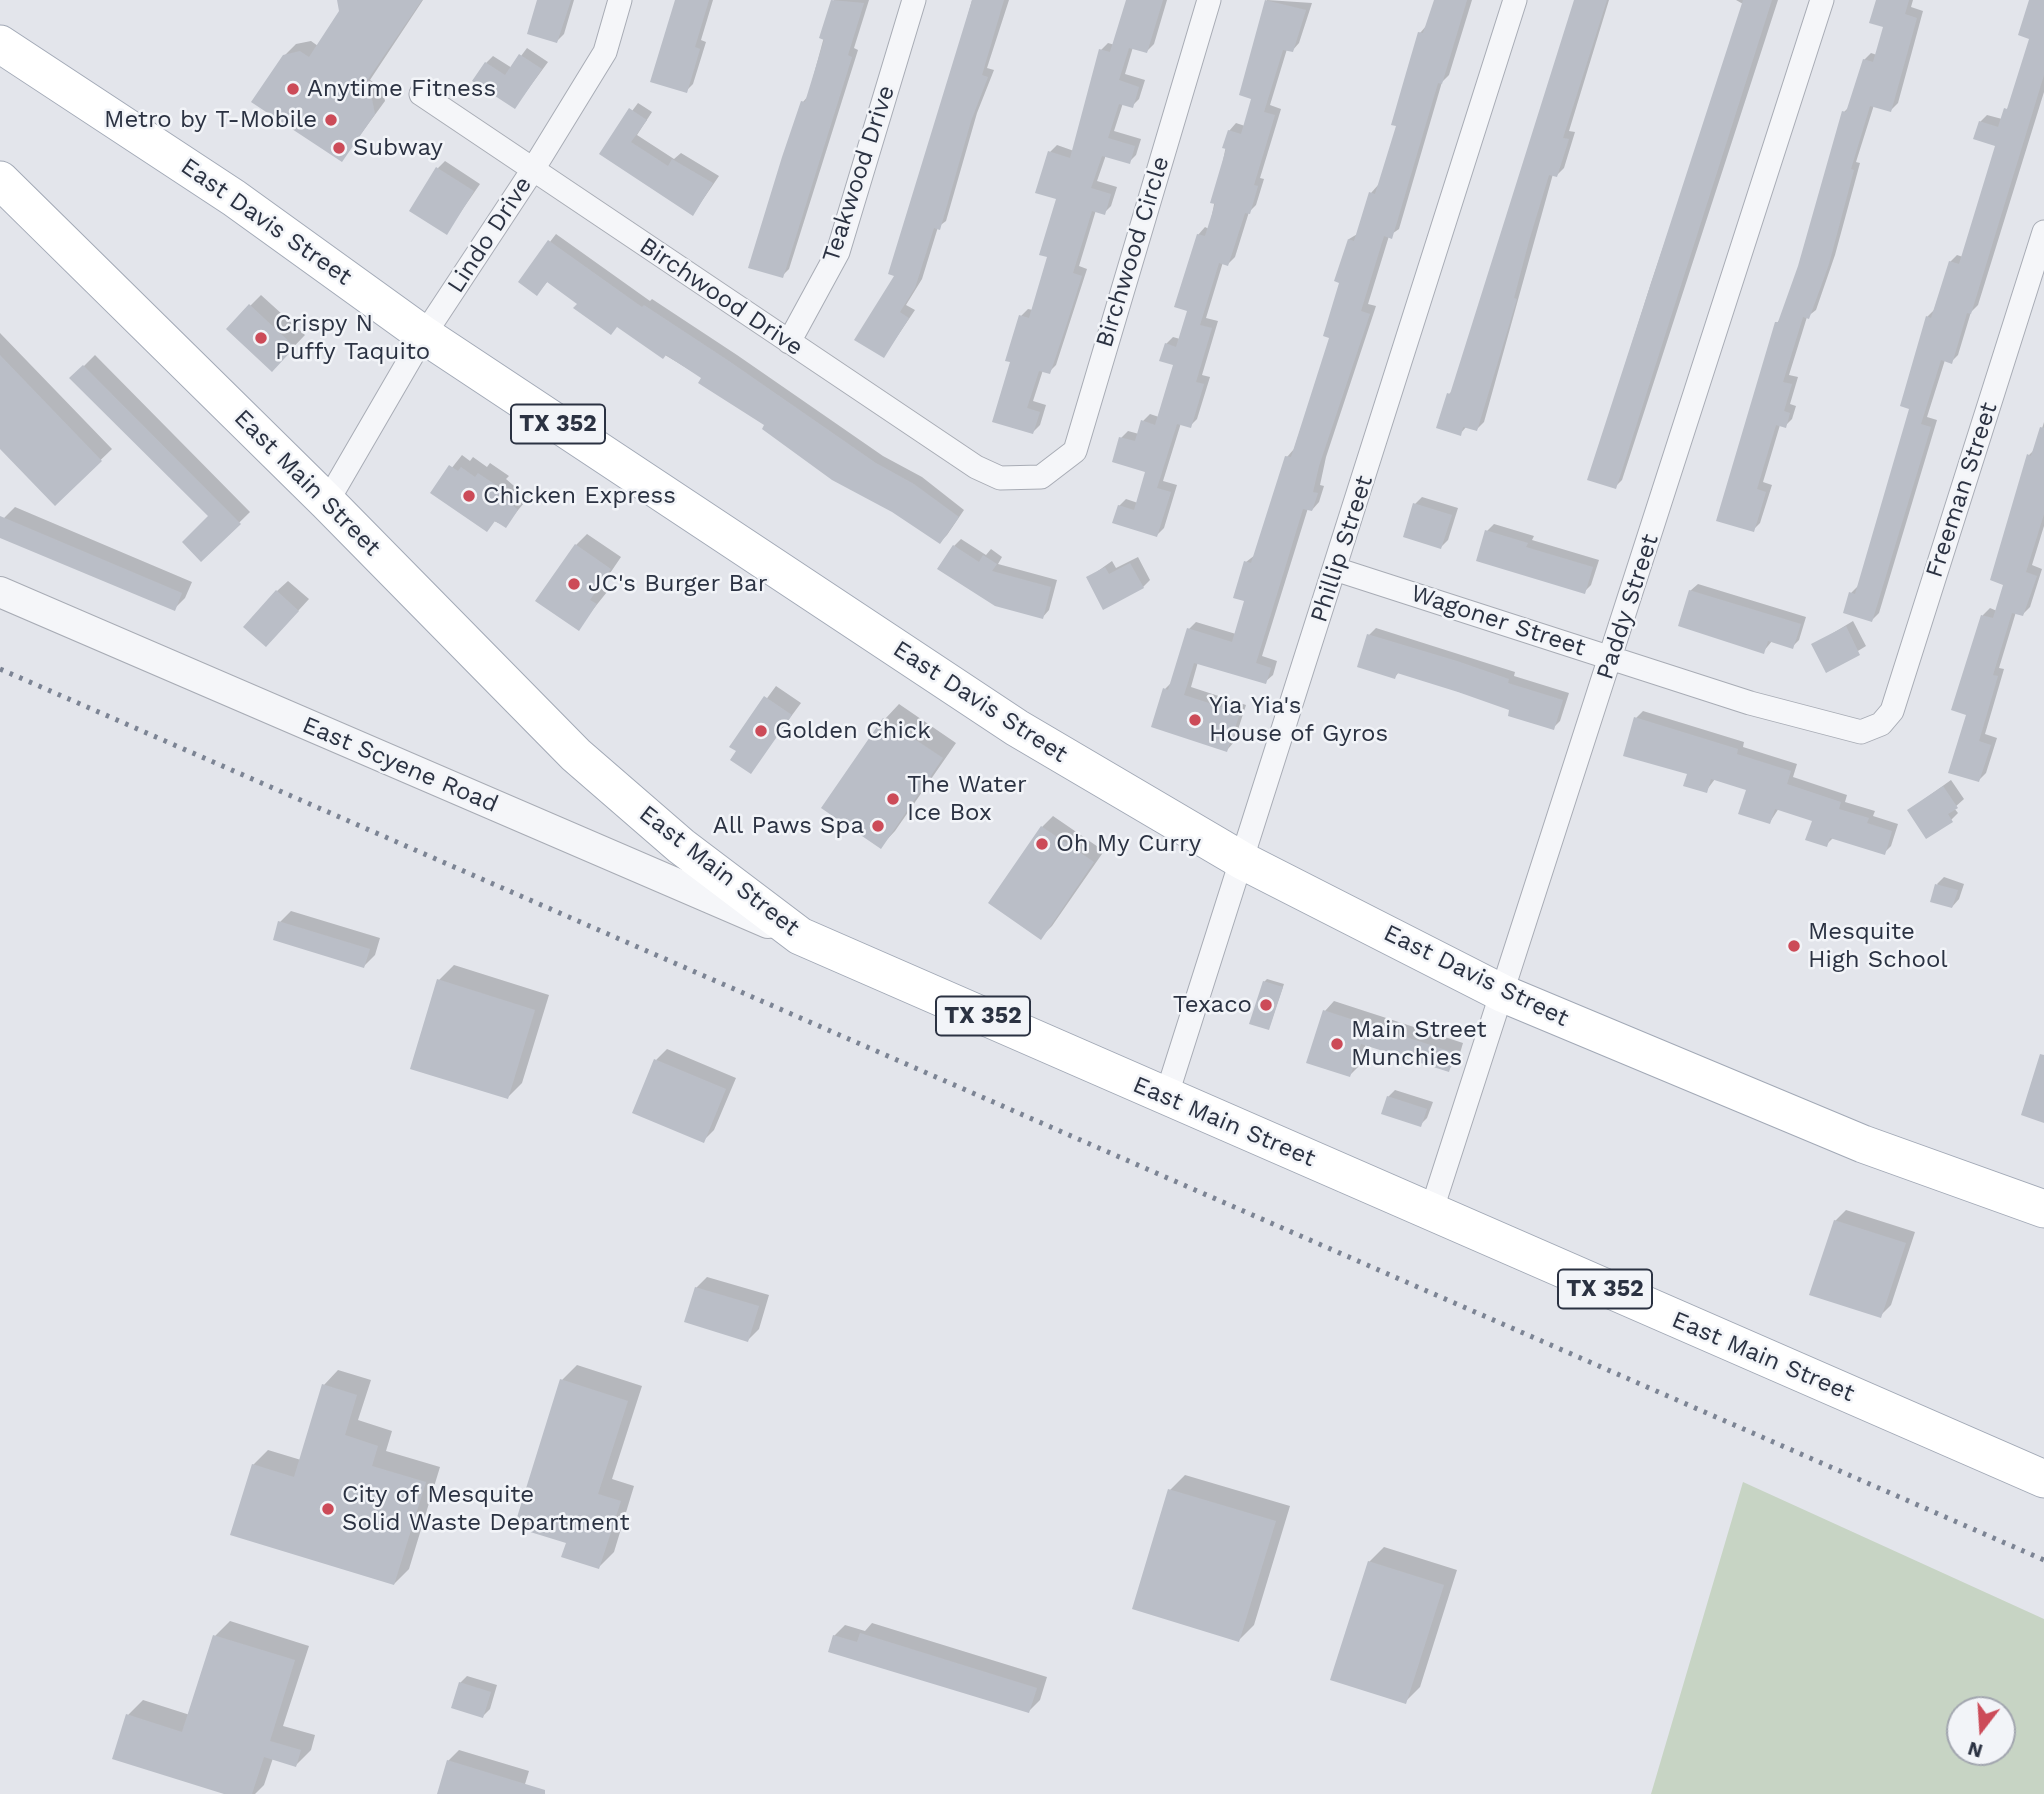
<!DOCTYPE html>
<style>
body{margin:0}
#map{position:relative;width:2044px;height:1794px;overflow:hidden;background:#e3e5eb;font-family:"Work Sans",sans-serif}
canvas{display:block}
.north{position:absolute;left:1946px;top:1696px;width:70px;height:70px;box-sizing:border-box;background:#f2f4f8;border:2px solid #a2a6af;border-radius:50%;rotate:197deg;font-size:19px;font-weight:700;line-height:28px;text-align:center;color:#2b3242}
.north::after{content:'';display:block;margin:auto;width:24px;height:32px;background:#cc4b58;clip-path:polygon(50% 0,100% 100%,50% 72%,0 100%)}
</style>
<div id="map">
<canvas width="2044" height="1794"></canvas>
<div class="north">N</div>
</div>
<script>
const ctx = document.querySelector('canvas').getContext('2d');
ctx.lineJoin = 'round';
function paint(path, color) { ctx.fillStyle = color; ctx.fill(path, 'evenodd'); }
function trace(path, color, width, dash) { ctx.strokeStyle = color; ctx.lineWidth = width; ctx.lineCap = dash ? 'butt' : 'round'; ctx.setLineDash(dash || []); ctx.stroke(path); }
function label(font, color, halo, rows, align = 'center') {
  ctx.font = font + ' "Work Sans",sans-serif'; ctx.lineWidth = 5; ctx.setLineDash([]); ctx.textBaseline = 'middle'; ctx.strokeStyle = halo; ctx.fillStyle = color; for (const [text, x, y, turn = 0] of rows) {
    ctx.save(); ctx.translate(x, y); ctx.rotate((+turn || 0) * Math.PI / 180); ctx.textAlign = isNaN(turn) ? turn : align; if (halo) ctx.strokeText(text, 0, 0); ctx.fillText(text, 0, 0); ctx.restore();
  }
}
paint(new Path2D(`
 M1743 1482 2044 1619V1794H1651ZM1960 1710H2002V1752H1960Z`), '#c7d4c4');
paint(new Path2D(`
 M339 0H423L370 80 382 88 385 101 342 160 284 56 296 44 311 41 318 46 341 11Z
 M539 0H574L564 34 557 41Z
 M679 0H713L701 40 706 42 693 84 686 91Z
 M834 0H869L854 48 858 50 789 269 782 276 803 102 808 96Z
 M972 0H1009L987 68 994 70 977 113 946 221 938 227 922 279 906 305 915 310 884 356 897 275Z
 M1128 0H1167L1154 44 1147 51 1133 47 1125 74 1145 80 1139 99 1132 106 1123 103 1114 131 1141 139 1136 155 1129 162 1106 155 1097 181 1117 187 1111 206 1104 213 1096 210 1079 266 1087 269 1056 365 1049 372 1043 370 1033 401 1046 405 1040 425 1033 432 1013 361 1021 316 1028 309 1033 310 1049 256 1058 198 1050 152 1057 145 1074 151 1101 50 1108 43 1115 45Z
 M1267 0 1312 3 1299 43 1292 51 1287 49 1270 105 1281 109 1260 178 1264 179 1256 205 1249 212 1235 257 1228 264 1223 262 1206 318 1218 321 1202 375 1210 377 1197 419 1190 426 1181 423 1163 481 1177 485 1164 528 1157 535 1119 506 1126 499 1138 503 1147 471 1121 438 1128 431 1139 434 1143 421 1150 414 1159 417 1176 364 1166 344 1173 337 1180 339 1189 310 1198 235 1205 227 1209 229 1229 131 1236 123 1245 126 1254 98 1255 39Z
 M1436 0H1472L1449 75 1442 82 1399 229 1389 236 1368 304 1376 306 1326 457 1320 485 1324 486 1319 502 1312 510 1308 508 1262 656 1277 661 1273 675 1265 682 1198 662 1191 687 1246 705 1234 742 1227 750 1165 689 1173 681 1189 629 1196 622 1236 634 1246 600V562L1255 555 1287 457 1294 449 1331 337 1349 239 1359 233 1371 193 1379 184 1398 125 1420 33 1427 25Z
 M1577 0H1609L1569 131 1575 132 1564 168 1557 175 1553 174 1484 422 1477 429 1467 426 1460 434 1449 394 1454 389Z
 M1736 0H1778L1622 480 1615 487 1589 479 1651 283 1723 70 1743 4Z
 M1882 0H1913L1911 7 1923 11 1898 103 1891 110 1874 105 1856 162 1860 163 1835 255 1816 310 1807 317 1789 375 1798 377 1790 404 1796 406 1792 419 1785 426 1780 425 1763 482 1772 485 1760 523 1753 530 1718 520 1777 323 1781 318 1799 266 1844 112 1851 105 1864 60 1871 53 1877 55 1886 26Z
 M2030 0H2044V92L1978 305 1971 312 1958 355 1951 362 1945 360 1927 417 1937 420 1879 613 1872 620 1851 593 1858 586 1911 408 1927 317 1934 310 1950 262 1957 255 1963 257 1998 144 1980 122 1987 115 2002 119 2010 104 2031 38Z
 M527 48 548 62 515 107 486 63 493 56 512 68Z
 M638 103 652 112 637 135 674 159 681 153 719 176 693 214 601 153Z
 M445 161 480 184 447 232 438 168Z
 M556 234 650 301 652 299 737 355 883 456 922 477 964 510 947 535 940 542 703 378 579 303 548 281 537 294 520 281Z
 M261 295 305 335 283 358 250 306Z
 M0 333 112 449 55 504 0 447Z
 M95 355 250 512 201 560 211 516 72 378Z
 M2044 422V526L2032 565 2042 569 2030 607 2023 614 2016 612 1999 668 2004 669 1985 734 1997 738 1986 773 1979 780 1968 714 1983 615 1990 608 1997 611 2006 584 2029 455 2036 448Z
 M462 455 470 461 473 457 487 467 490 463 509 476 506 479 528 498 505 526 432 493Z
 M1422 497 1458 508 1448 540 1441 547 1415 504Z
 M15 507 192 582 185 598 174 609 0 536 4 518Z
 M1494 524 1534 536 1532 540 1599 560 1591 585 1584 592 1487 531Z
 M587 534 621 557 600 588 607 592 578 628 576 545Z
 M961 539 986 555 991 549 1002 557 998 564 1057 580 1049 610 1042 618 954 546Z
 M1138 557 1150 580 1143 587 1088 578 1112 561 1116 568Z
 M288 581 309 599 277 634V591Z
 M1698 584 1806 617 1799 640 1792 647 1772 641 1763 652 1690 591Z
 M1853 621 1866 646 1827 670 1813 645Z
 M1376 628 1515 672 1514 676 1569 693 1560 721 1553 728 1511 709 1399 672 1395 677 1369 635Z
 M776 686 801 703 750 772 738 750 732 746Z
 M899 704 956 743 895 831 881 846 824 808 885 719Z
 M1643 711 1744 742 1743 747 1797 764 1793 777 1847 795 1845 802 1875 811 1873 816 1898 824 1891 846 1884 853 1834 837 1826 845 1814 820 1779 808 1770 822 1748 789 1715 779 1706 791 1636 718Z
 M1951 780 1964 799 1954 808 1958 813 1951 820 1909 810Z
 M1053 816 1104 851 1052 926 1041 937 1042 827Z
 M1944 877 1964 884 1959 899 1952 907 1937 884Z
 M291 911 380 938 375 955 364 966 280 922Z
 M454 965 549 995 522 1083 507 1098 439 980Z
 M1267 979 1284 984 1269 1028 1264 982Z
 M1334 1001 1463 1043 1458 1060 1448 1070 1366 1044 1359 1066 1350 1075 1325 1011Z
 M667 1049 736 1078 714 1130 703 1141 656 1060Z
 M1395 1090 1433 1102 1427 1118 1420 1125 1388 1097Z
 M1846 1210 1915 1232 1891 1305 1880 1316 1835 1221Z
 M707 1277 769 1295 759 1329 748 1340 696 1288Z
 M577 1365 642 1386 612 1479 634 1486 614 1552 599 1567 568 1542 562 1380Z
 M338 1370 371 1380 358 1420 392 1431 386 1451 440 1467 409 1569 394 1584 253 1465 268 1450 301 1460 324 1385Z
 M1185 1475 1290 1506 1254 1625 1239 1640 1134 1608 1170 1490Z
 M1384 1547 1457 1570 1420 1687 1405 1702 1369 1562Z
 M230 1621 309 1646 283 1726 315 1735 311 1750 296 1765 273 1758 264 1785 255 1794H230L128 1715 143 1700 190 1715 215 1636Z
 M872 1623 1047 1677 1040 1700 1029 1711 834 1636 845 1625 865 1631Z
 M467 1676 497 1685 490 1709 483 1716 460 1683Z
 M459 1750 529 1771 522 1794H438L448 1761Z`), '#0003');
paint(new Path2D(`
 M337 0H422L360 91 372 99 375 114 342 162 251 102 283 55 300 51 309 57 339 11Z
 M537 0H571L557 43 527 34Z
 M675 0H709L695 47 700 49 687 93 650 82Z
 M831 0 864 3 848 55 852 57 783 278 748 268 782 157 801 101 805 102 824 40 819 38Z
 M972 0H1004L982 75 988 77 971 121 940 230 934 228 915 288 900 312 909 318 884 358 854 340 894 276 888 274Z
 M1126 0H1163L1147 53 1129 48 1119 80 1139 87 1133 108 1119 104 1108 138 1135 146 1130 164 1102 156 1091 188 1111 194 1105 215 1092 211 1073 273 1082 276 1068 320 1050 374 1039 371 1027 408 1040 412 1033 434 992 422 1010 362 1005 361 1019 315 1029 318 1047 257 1039 255 1056 199 1035 193 1048 151 1070 158 1099 49 1110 52Z
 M1265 0 1306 10 1293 52 1283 50 1264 112 1275 115 1254 185 1258 186 1250 214 1245 213 1228 266 1219 263 1200 325 1212 328 1196 382 1204 384 1191 428 1177 424 1157 488 1171 492 1157 537 1112 523 1118 505 1134 510 1145 472 1112 462 1119 437 1135 441 1141 420 1155 425 1173 365 1159 361 1165 343 1176 347 1187 311 1174 307 1197 234 1205 236 1215 204 1210 203 1226 149 1222 148 1228 130 1241 134 1251 99 1239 95Z
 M1434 0H1467L1442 84 1438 83 1392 239 1384 236 1361 311 1370 314 1319 466 1313 492 1318 493 1312 511 1303 509 1256 663 1271 668 1266 684 1194 663 1184 695 1240 713 1227 752 1151 727 1163 688 1168 690 1187 628 1232 642 1244 601 1233 598 1244 561 1251 563 1285 456 1291 457 1329 338 1323 336 1339 283 1334 281 1348 239 1354 241 1369 192 1375 194 1396 126 1391 125 1406 73 1418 32 1423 33Z
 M1574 0H1607L1563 138 1569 139 1557 177 1549 175 1529 241 1514 298 1517 299 1477 431 1463 427 1461 436 1436 428 1447 393 1450 394Z
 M1743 0H1772L1616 489 1587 480Z
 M1876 0H1909L1905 14 1917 18 1891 112 1870 106 1851 169 1854 170 1829 264 1809 319 1803 317 1783 382 1792 384 1784 411 1790 413 1786 428 1776 425 1757 489 1766 492 1754 532 1716 521 1775 322H1778L1798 266 1842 111 1846 112 1863 59 1873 62 1883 27 1869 23Z
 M2029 0H2044V75L1971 314 1967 313 1952 364 1941 360 1921 424 1931 427 1872 622 1843 613 1849 592 1855 594 1909 409 1900 406 1926 316 1931 318 1949 261 1959 264 1995 146 1973 139 1979 121 1998 127 2004 108 2007 109 2029 39 2018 35Z
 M519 54 542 69 515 109 472 81 485 62 505 75Z
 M629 108 647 120 631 142 668 166 672 159 713 183 693 216 599 154Z
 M436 167 474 191 447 235 409 211Z
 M548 240 642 307 644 305 729 361 876 463 914 484 959 517 940 544 892 512 832 480 762 429 764 425 698 383 701 378 666 355 663 359 617 327 611 335 573 308 577 304 547 282 537 296 518 282Z
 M249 304 295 347 272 372 226 329Z
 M0 355 102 461 55 506 0 449Z
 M83 365 241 524 201 562 182 542 208 516 69 378Z
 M2040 427 2044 428V514L2026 572 2037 576 2023 616 2012 613 1993 675 1998 676 1979 741 1991 745 1979 782 1948 773 1966 715 1951 710 1981 615 1993 618 2003 585 1990 580 2027 454 2031 456Z
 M449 465 458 471 461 467 475 477 478 473 499 487 496 491 518 510 506 528 495 521 487 532 430 493Z
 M1413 503 1452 515 1441 549 1403 537Z
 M0 516 182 593 175 611 0 538Z
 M1485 530 1528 543 1526 547 1593 567 1585 594 1476 561Z
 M575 544 611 569 590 600 597 604 579 631 535 601Z
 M953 545 979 562 983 555 997 564 992 571 1051 587 1043 619 995 606 937 569Z
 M1130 563 1144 588 1103 610 1086 577 1105 567 1109 574Z
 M276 590 299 611 266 647 243 627Z
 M1689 590 1801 624 1793 649 1768 641 1764 654 1678 626Z
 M1846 626 1860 655 1826 673 1811 644Z
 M1367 634 1457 661 1509 679 1508 683 1563 700 1554 730 1508 716 1509 710 1458 692 1397 673 1395 679 1357 667Z
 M764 696 792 715 751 774 730 760 736 751 729 747Z
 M1634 717 1738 749 1737 754 1791 771 1787 784 1841 802 1839 809 1869 818 1867 823 1892 831 1885 855 1830 838 1827 847 1805 840 1812 821 1775 809 1770 824 1738 814 1746 790 1711 779 1707 793 1683 786 1687 774 1623 756Z
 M883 718 943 758 881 849 821 808Z
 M1943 786 1958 808 1948 814 1953 822 1926 839 1907 810Z
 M1041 826 1094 862 1041 940 988 903Z
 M1935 884 1958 890 1952 908 1930 902Z
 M278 921 370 949 364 968 273 940Z
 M437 979 535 1010 508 1099 410 1069Z
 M1263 981 1283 987 1269 1030 1249 1024Z
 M1323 1010 1455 1053 1449 1072 1361 1044 1350 1077 1306 1063Z
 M2040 1054 2044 1055V1123L2021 1115Z
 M654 1059 726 1089 704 1143 632 1113Z
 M1387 1096 1427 1109 1421 1127 1381 1114Z
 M1834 1220 1906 1243 1881 1318 1809 1295Z
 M695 1287 759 1306 748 1342 684 1322Z
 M560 1379 628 1401 598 1494 621 1501 599 1569 561 1557 566 1543 514 1527Z
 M322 1384 357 1395 345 1435 378 1446 372 1466 426 1482 394 1585 230 1535 252 1464 294 1477Z
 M1168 1489 1276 1521 1239 1642 1132 1609Z
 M1368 1561 1444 1585 1406 1704 1330 1680Z
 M860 1633 1037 1688 1029 1713 828 1652 833 1635 857 1642Z
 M213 1635 295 1660 270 1741 301 1750 296 1767 264 1757 252 1794H224L112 1759 126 1714 182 1732Z
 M459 1682 491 1692 483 1718 451 1708Z
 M447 1760 545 1790V1794H437Z`), '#babec7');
const minor = new Path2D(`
 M421 94 976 467 1000 478 1041 477 1075 451 1209 0
 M789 342 838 252 914 0
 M327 502 424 335 532 171 605 52 620 0
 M1335 569 1750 703 1861 732 1881 724 1892 711 2044 232
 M1166 1097 1515 0
 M1431 1212 1822 0`);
const tertiary = new Path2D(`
 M0 592 768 923`);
const primary = new Path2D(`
 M0 44 234 198 424 335 1017 728 1243 861 1504 994 1863 1144 2044 1209
 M0 180 327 502 576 755 681 846 800 936 2044 1479`);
trace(minor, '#a8acb5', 25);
trace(tertiary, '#a8acb5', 32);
trace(primary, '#a2a9b6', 39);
trace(minor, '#f5f6f9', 23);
trace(tertiary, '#f5f6f9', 30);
trace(primary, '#fff', 37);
trace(new Path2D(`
 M0 669 2044 1560`), '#7c8494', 5, [3.5, 7]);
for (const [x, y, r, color] of [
 [293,89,7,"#cc4b58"],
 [331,120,7,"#cc4b58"],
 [339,148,7,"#cc4b58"],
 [261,338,7,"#cc4b58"],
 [469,496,7,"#cc4b58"],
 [574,584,7,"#cc4b58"],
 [1195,720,7,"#cc4b58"],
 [761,731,7,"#cc4b58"],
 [893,799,7,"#cc4b58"],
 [878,826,7,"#cc4b58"],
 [1042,844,7,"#cc4b58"],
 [1794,946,7,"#cc4b58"],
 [1266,1005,7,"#cc4b58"],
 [1337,1044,7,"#cc4b58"],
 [328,1509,7,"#cc4b58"]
]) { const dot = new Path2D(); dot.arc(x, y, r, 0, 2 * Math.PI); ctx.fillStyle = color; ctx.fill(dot); trace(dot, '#f2f4f8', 2.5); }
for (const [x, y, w] of [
 [558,424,94],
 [983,1016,94],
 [1605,1289,94]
]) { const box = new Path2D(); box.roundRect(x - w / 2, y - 19.5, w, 39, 5); ctx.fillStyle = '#f2f4f8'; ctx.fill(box); trace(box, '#2b3242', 2); }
label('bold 23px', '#2b3242', null, [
 ["TX 352",558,424],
 ["TX 352",983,1016],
 ["TX 352",1605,1289]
]);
label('24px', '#2b3242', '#f2f4f8', [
 ["Anytime Fitness",307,89],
 ["Metro by T-Mobile",317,120,"right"],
 ["Subway",353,148],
 ["Crispy N",275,324],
 ["Puffy Taquito",275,352],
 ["Chicken Express",483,496],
 ["JC's Burger Bar",588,584],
 ["Yia Yia's",1209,706],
 ["House of Gyros",1209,734],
 ["Golden Chick",775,731],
 ["The Water",907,785],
 ["Ice Box",907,813],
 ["All Paws Spa",864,826,"right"],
 ["Oh My Curry",1056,844],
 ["Mesquite",1808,932],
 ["High School",1808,960],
 ["Texaco",1252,1005,"right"],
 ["Main Street",1351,1030],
 ["Munchies",1351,1058],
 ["City of Mesquite",342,1495],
 ["Solid Waste Department",342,1523]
], 'left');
label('24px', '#2b3242', '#f2f4f8', [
 ["Teakwood Drive",859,174,-72],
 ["East Davis Street",266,222,35],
 ["Lindo Drive",490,235,-57],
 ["Birchwood Circle",1133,252,-73],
 ["Birchwood Drive",721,297,34],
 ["East Main Street",307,483,45],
 ["Freeman Street",1962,490,-72],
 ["Phillip Street",1342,549,-72],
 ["Paddy Street",1628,607,-72],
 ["Wagoner Street",1498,621,18],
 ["East Davis Street",980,702,33],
 ["East Scyene Road",400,765,23],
 ["East Main Street",719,871,38],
 ["East Davis Street",1476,976,26],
 ["East Main Street",1224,1122,23],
 ["East Main Street",1763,1357,23]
]);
</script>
